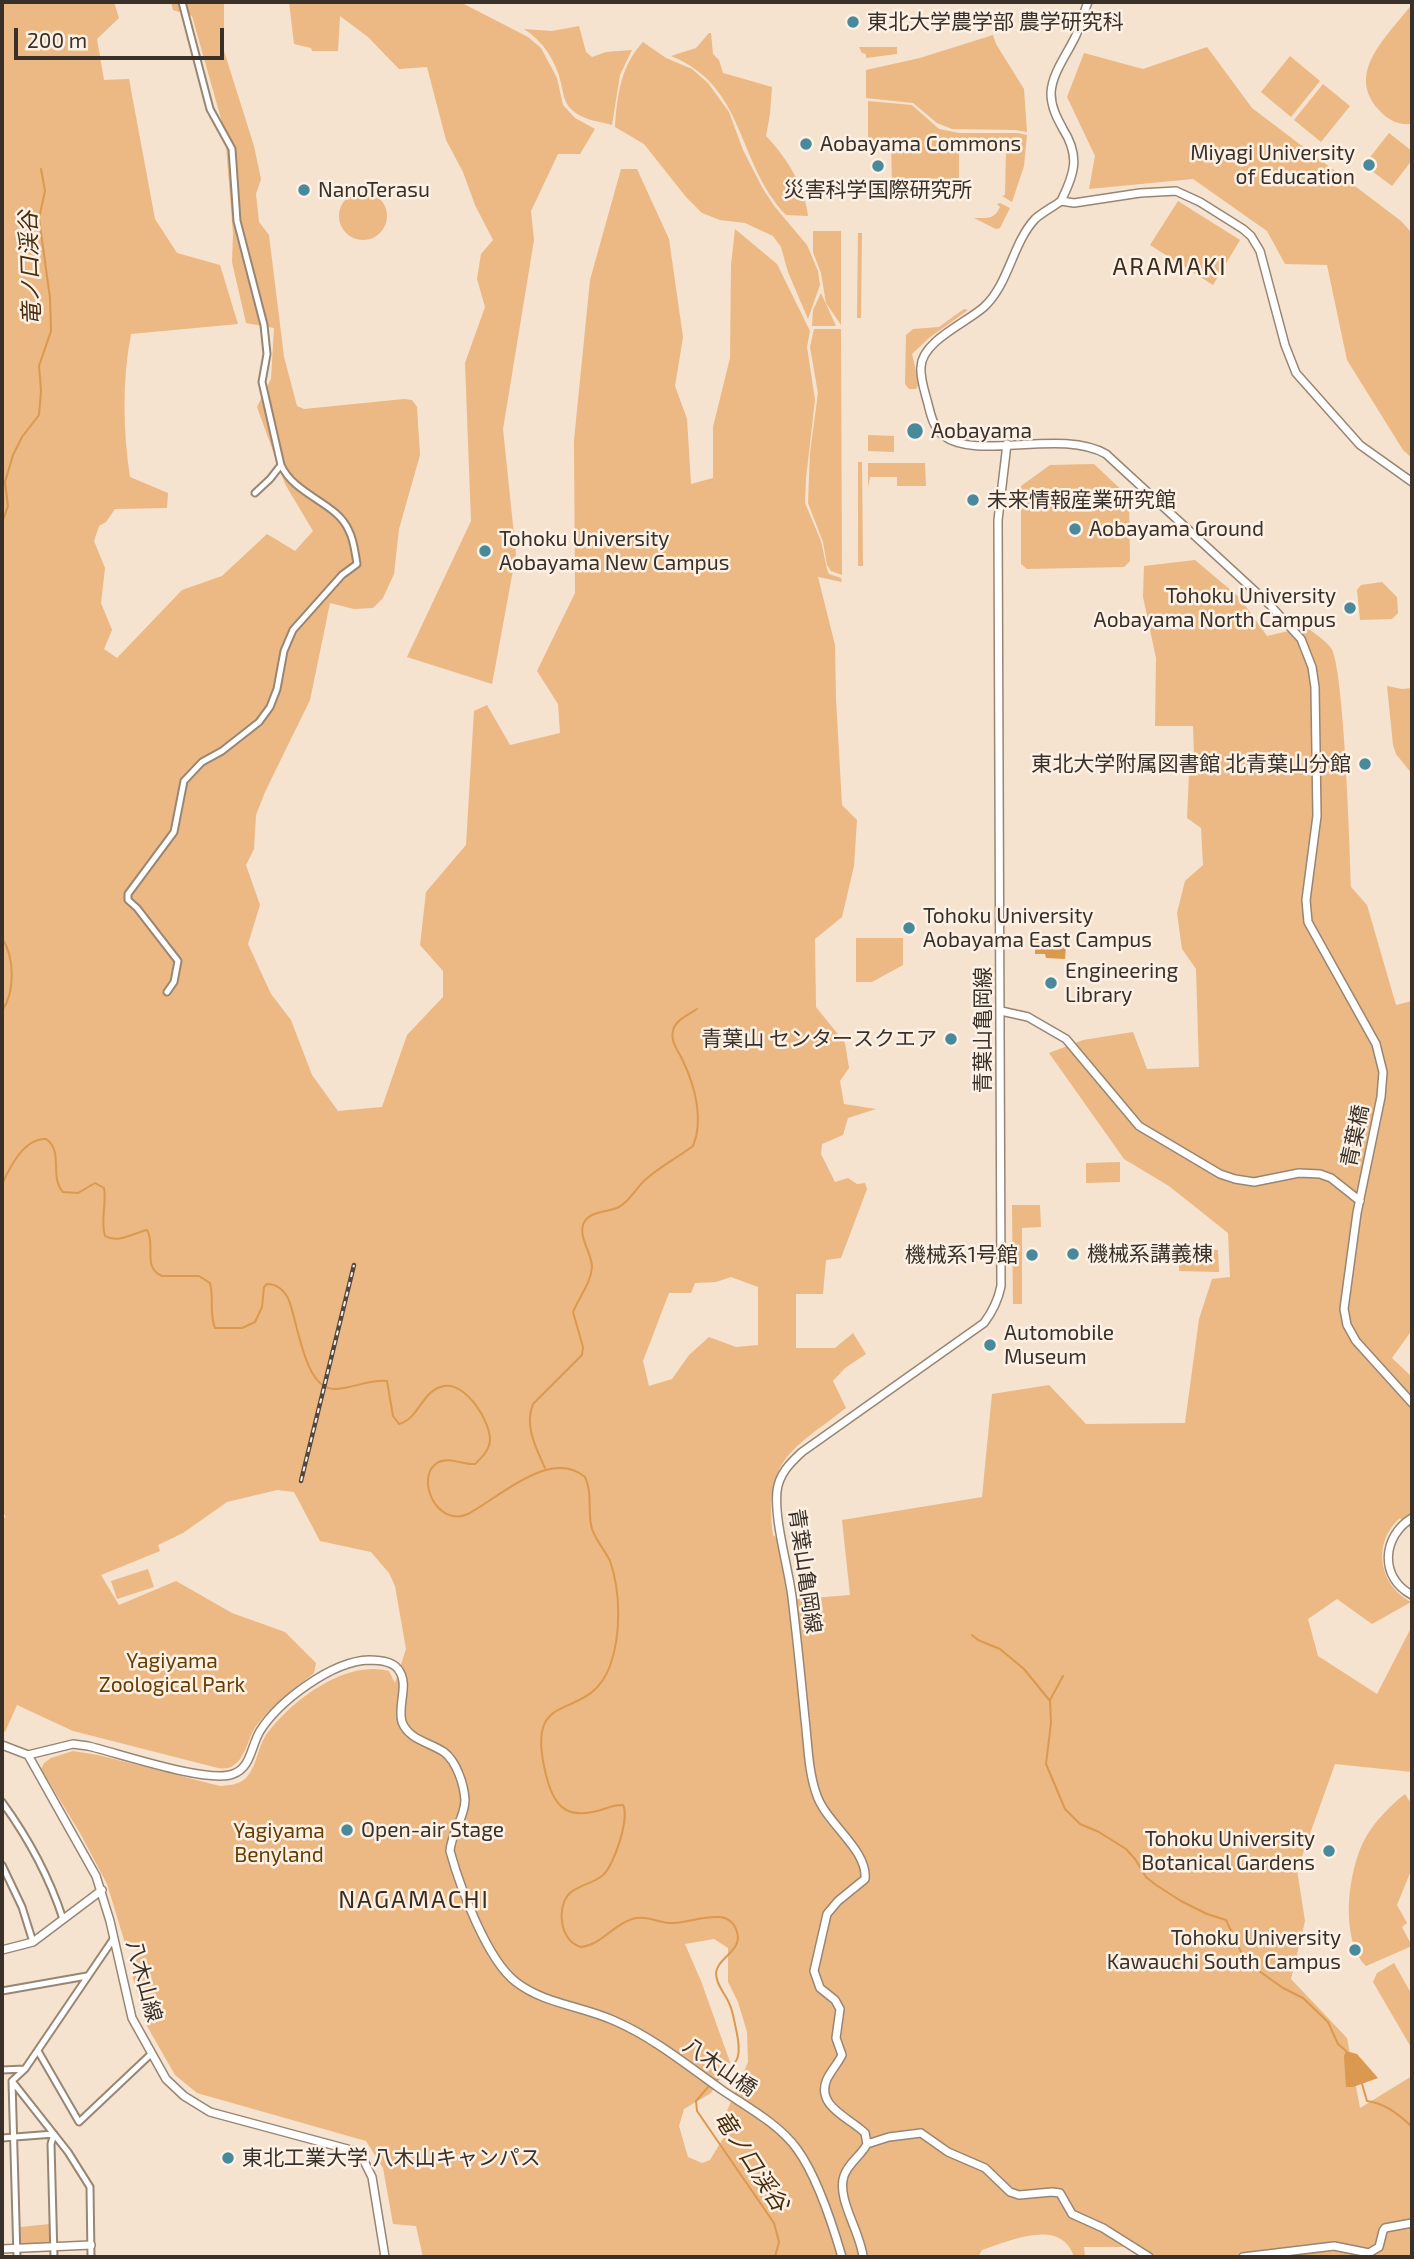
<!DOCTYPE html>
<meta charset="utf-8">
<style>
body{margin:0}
#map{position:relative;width:1414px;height:2259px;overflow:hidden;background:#f5e2cf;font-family:"Exo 2",sans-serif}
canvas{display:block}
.frame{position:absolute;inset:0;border:4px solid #383029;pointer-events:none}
.scale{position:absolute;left:14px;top:28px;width:210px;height:32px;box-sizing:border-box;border:4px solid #383029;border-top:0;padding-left:9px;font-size:21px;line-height:24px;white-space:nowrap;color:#383029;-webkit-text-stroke:5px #fdf1e5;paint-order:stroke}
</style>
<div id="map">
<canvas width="1414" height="2259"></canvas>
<div class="frame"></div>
<div class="scale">200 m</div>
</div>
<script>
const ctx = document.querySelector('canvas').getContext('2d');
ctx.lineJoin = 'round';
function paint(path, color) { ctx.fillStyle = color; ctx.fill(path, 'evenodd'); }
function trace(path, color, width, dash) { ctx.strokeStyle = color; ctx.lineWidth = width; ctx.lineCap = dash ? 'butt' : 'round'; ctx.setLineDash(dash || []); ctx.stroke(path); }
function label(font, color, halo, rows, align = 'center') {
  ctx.font = font + ' "Exo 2","Noto Sans JP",sans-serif'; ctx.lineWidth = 5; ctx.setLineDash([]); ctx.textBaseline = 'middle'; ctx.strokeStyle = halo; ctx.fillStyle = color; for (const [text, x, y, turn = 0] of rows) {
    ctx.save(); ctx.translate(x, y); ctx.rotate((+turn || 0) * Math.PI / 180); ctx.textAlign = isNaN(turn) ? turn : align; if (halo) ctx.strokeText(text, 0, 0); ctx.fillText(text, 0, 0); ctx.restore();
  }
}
paint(new Path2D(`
 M2 2H114L119 18 97 39 104 80 129 79 155 219 177 253 220 265 238 324 131 334C122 380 123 431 130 477L168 493 167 508 115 509 106 522 99 526 94 541 105 568 101 603 112 630 104 649 117 658 182 590 222 576 267 534 295 551 313 531 285 484 257 407 271 379 274 328 246 323 232 262 233 234 225 133 192 16 173 10 171 2H224V51L254 146 261 179 256 194 259 222 269 235 284 357 297 406 304 409 404 399 412 400 417 407 420 455 399 529 394 574 383 598 373 608 354 609 330 603 310 700 265 792 256 815 254 849 246 865 260 905 248 944 271 994 291 1020 312 1075 338 1111 382 1107 407 1035 443 997V971L420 945 426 892 466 845 474 711 487 705 510 745 560 733 558 704 537 671 575 593 574 440 590 280 621 169H637L669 239 683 337 675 386 687 419 691 484 713 478V427L730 358 731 265 735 229 777 264 810 331 807 347 815 400 806 478 805 503 821 541 827 569 829 574 841 578 842 582 818 577 835 645 836 699 842 805 857 820 854 866 842 917 815 939 816 1007 845 1043 849 1068 840 1081 844 1104 876 1109 848 1118 843 1135 822 1144 821 1154 835 1182 848 1178 857 1184 865 1183 867 1189 841 1258 826 1260 823 1294H796V1348H835L853 1333 866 1354 845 1368 833 1381 846 1408C792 1450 764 1459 773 1535L778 1539 788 1600 850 1595 842 1520 982 1497 992 1394 1049 1385 1086 1424 1185 1423 1199 1319 1212 1279 1230 1277 1228 1233 1169 1186 1124 1159 1049 1053 1083 1040 1133 1032 1147 1069 1199 1067 1196 969 1182 949 1177 913 1185 881 1203 865 1201 828 1187 818 1189 774 1194 755 1193 726H1155L1156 658 1143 597 1144 566 1195 560 1240 598 1267 636 1306 627C1314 633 1325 640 1331 648 1344 665 1350 853 1351 887L1367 905 1396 1005 1412 1001V1330L1392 1358 1412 1377V1530L1400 1518C1372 1542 1378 1585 1411 1602L1372 1624 1337 1599 1308 1619 1318 1656 1377 1694 1412 1626V1772L1335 1764 1297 1870 1305 1921 1291 1979 1347 2038 1360 2108 1412 2076V2257H1147L1127 2247H1084L1085 2257H1074C1061 2217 1010 2241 982 2250L978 2257H423L416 2226 393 2224 383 2168 366 2141 197 2093 175 2075 147 2026 132 1975 138 1951 125 1943 107 1884 80 1833 41 1769 44 1763 51 1758 73 1751 98 1755 220 1786C230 1785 237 1785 245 1779 257 1767 257 1749 266 1735 290 1701 346 1659 389 1671L395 1683 406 1649 395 1586 389 1573 371 1552 320 1541 294 1492 277 1490 227 1502 183 1533 158 1545 160 1551 101 1575 119 1605 176 1581 232 1613 285 1632 316 1663 314 1673C294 1689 272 1705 256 1726 248 1738 246 1757 234 1765 229 1769 224 1769 218 1768L73 1731 17 1705 5 1732 2 1730V1516L6 1518 2 1510ZM731 1277 758 1287V1345L736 1347 709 1337 689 1355 672 1379 649 1386 643 1361 669 1293H691L695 1283 716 1282ZM714 1939 728 1948V1982L738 2002 747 2032 748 2062 724 2118V2137L710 2160 702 2163 688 2157 679 2126 684 2109 711 2093 730 2062 701 1981 685 1944Z
 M289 2H460L528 37 541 48 557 78 563 105 575 118 595 129 580 154H558L531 211 534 240 503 429 516 554 492 684 407 657 471 521 465 363 485 307 477 279 481 254 493 240 475 205 463 172 446 140 427 67 399 69 368 37 340 16 338 51H312L311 48 294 44Z
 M1412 4V124C1398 125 1389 121 1379 110 1344 72 1389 35 1412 4Z
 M579 26 586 52 592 57 606 52 632 50 620 75 612 125C597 121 582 120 571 109 564 102 563 92 561 83 556 61 543 41 524 29L552 31Z
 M709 33H711L713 54 719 60 723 73 772 87 770 114 766 136C787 158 805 187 808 216L786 215C735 161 747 87 671 56L696 48Z
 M993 35 996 44 1024 89 1027 132 1015 130 952 129 937 123 913 103 866 98V70L920 58Z
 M643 42 666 58 692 69 708 83 729 112 743 150 763 189 775 207 807 245 818 271 820 285 808 319 788 272 781 247 773 236 745 223 720 220 702 213 686 197 644 144 615 127C617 96 621 65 643 42Z
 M859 47H897V54L866 58V54L862 53Z
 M1207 47 1252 108 1401 221 1412 233V458L1403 450 1347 360 1327 265 1285 264 1267 231 1193 179 1089 189 1095 156 1067 97 1084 53 1143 69Z
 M1290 56 1320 81 1291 117 1261 92Z
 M1323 84 1350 106 1321 142 1294 120Z
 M868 101 912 105 939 129 959 133H1018L1027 135 1024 166 1012 202 1002 196 1005 195 1006 150 959 151V189L935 190V185H892L891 141H868Z
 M1389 133 1412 151V160L1392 186 1364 165Z
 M339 216a24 24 0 1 1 48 0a24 24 0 1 1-48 0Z
 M1178 201 1240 240 1213 285 1150 245Z
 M1000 203 1010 208 1000 228 996 229 974 218C987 218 994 220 1000 207L997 204Z
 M813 231H841V325L826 303 821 273 813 252Z
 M858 233H862L861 318H857Z
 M821 293 836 326H812L813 310Z
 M964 309 968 310 929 338 912 354 919 384 916 389H909L905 384 906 335 913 329 939 327Z
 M814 329H841L842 575 831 571 827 565 823 542 808 503 810 453 818 393 810 347Z
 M868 435 894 436V452L868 451Z
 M858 462H862L863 566H858Z
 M868 463H925L926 486H897V477H870L868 487Z
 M1094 464 1129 497 1130 561 1124 567 1027 569 1021 564V486L1050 465Z
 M1382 582 1397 597 1398 613 1392 619 1360 620 1357 590 1361 585Z
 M1387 686 1402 689 1412 688V774L1396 754 1393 745Z
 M856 938H903V965L872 982H856Z
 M1120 1162V1182L1086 1183V1163Z
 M1012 1205H1040L1041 1227 1022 1228V1304H1013Z
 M1179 1250H1218L1219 1272 1179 1271Z
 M148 1569 154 1587 117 1599 111 1581Z
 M1405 1794 1412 1805 1410 1850 1412 1868 1397 1905 1407 1923 1402 1927 1412 1946 1366 1966C1339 1939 1348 1868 1366 1837 1375 1821 1391 1805 1405 1794Z
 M1394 1963 1412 1995V2049L1373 1982 1377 1973Z
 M50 2224 51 2244 20 2245V2227Z`), '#ecb883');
paint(new Path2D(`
 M1035 942H1060L1066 947 1065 959 1046 958 1045 954H1035Z
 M1346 2051 1357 2054 1378 2078 1353 2087H1346L1344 2056Z`), '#db994f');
trace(new Path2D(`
 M2 523 8 506 5 482 13 455 22 437 39 415 41 391 39 366 51 331 50 298 39 218 45 191 41 169
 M2 938C15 958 15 992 2 1011
 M2 1184C10 1167 24 1138 46 1139 64 1151 49 1177 63 1192L78 1193 95 1183 104 1188C107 1204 100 1220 105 1236 118 1244 133 1233 147 1230 156 1244 142 1268 162 1276H199L210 1283C214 1298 209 1313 215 1328H242L255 1322 262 1307 264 1287 267 1284C277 1284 283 1289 288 1298 298 1321 304 1389 334 1389 352 1389 369 1379 387 1381L393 1416 399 1424C419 1419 422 1390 444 1386 466 1382 491 1422 490 1441 489 1451 481 1458 475 1464 463 1465 448 1456 437 1463 415 1477 436 1528 468 1514 500 1497 550 1448 585 1477 593 1494 587 1512 592 1529 596 1541 605 1550 610 1561 621 1592 621 1635 610 1666 587 1727 523 1682 546 1775 553 1803 564 1820 597 1811 606 1809 614 1804 623 1805 630 1817 614 1867 602 1876 592 1884 577 1885 568 1895 556 1911 561 1941 581 1947 601 1945 613 1925 632 1919 645 1915 657 1922 669 1923 689 1925 729 1903 737 1932 743 1951 717 1958 716 1973 716 1985 725 1993 729 2003 733 2011 734 2020 736 2029 743 2060 738 2063 714 2082
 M545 1468C536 1448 524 1426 533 1404L582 1355 583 1347 573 1312C579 1297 591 1283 592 1267 592 1254 579 1238 583 1225 588 1210 607 1213 619 1207 630 1201 636 1188 645 1180 660 1166 677 1158 693 1146 704 1120 695 1086 683 1061 679 1052 670 1041 673 1031 674 1021 689 1014 697 1009
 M972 1635 978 1640 1000 1649 1024 1669 1050 1701 1051 1723 1046 1764 1065 1809 1080 1824 1099 1832 1126 1849 1135 1859 1146 1877 1156 1885 1181 1901 1207 1914 1226 1920 1241 1952 1252 1966 1283 1988 1303 1998 1328 2022 1338 2044 1346 2051
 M1050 1700 1063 1676
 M1362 2084 1367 2101C1385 2103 1400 2115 1412 2127
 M709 2086 696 2101 697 2111 774 2223 779 2242 775 2257`), '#db994f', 2);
const minor = new Path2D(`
 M182 2 210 109 232 149 237 221 264 325 267 354 262 382 281 465 270 479 255 493
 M167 992 174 982 178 961 137 908 128 900V894L174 832 184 781 202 762 222 751 259 722 270 707 277 689 284 651 293 630 342 575 357 564C355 553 354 540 349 531 337 502 295 496 281 465
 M2 1802C29 1839 49 1876 63 1919
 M2 1865 22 1907 33 1942
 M2 1991 87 1976
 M38 2051 79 2122 151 2054
 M2 2070 25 2069
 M12 2081 68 2152 90 2187 91 2257
 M2 2138 54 2134 51 2144 54 2257
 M17 2257 12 2081 25 2069 114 1938`);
const tertiary = new Path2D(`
 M1061 201C1075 173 1080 156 1063 129 1057 118 1051 107 1051 93 1052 72 1069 52 1077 33 1081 23 1084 12 1088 2
 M1412 482 1360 445 1296 373 1285 345 1260 251 1251 236 1243 229 1200 202 1176 191 1140 193 1074 203 1061 201C1053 207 1043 212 1035 219 1012 244 1009 284 984 307 966 323 922 341 921 367 920 379 925 392 928 404 931 416 934 429 944 436 977 461 1062 428 1106 454L1270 605 1301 639 1312 667 1315 687 1317 816 1306 900 1308 922 1376 1044 1383 1072 1381 1097 1357 1213 1344 1309 1347 1325 1356 1341 1412 1403
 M1001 1011 1028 1017 1066 1039 1139 1126 1220 1174 1235 1179 1254 1182 1299 1173 1320 1174 1331 1178 1360 1201
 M1412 1518C1382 1536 1379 1578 1412 1595
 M2 1745 28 1755
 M28 1755 73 1744 88 1746C118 1753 208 1784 233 1774 251 1768 251 1746 260 1731 279 1701 332 1661 369 1660 379 1660 392 1661 398 1669 410 1684 397 1705 402 1722 409 1740 429 1742 444 1752 457 1762 464 1785 465 1800 465 1818 451 1833 450 1851 460 1887 487 1960 516 1982 544 2004 583 2006 615 2021 654 2038 688 2066 722 2090 747 2107 779 2124 797 2149 816 2175 833 2226 842 2257
 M28 1755 96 1876 110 1921 132 2018 166 2079 184 2096 210 2112 351 2150 363 2159 372 2177 385 2257
 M2 1950 33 1942 102 1890
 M867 2144 865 2133C850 2118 815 2106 827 2079 831 2071 838 2063 842 2055L836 2038 840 2009 835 2000 820 1988 814 1971 827 1914 838 1901 865 1879C868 1849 825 1823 816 1793 808 1769 808 1744 805 1719 801 1678 797 1638 792 1597 788 1566 774 1520 777 1491 779 1474 790 1463 802 1452L984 1323C993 1311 998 1301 1001 1286L998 520 1007 444
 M867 2144 889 2137 921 2133 948 2152 985 2168 1010 2192 1019 2195 1052 2192 1060 2193 1072 2214 1103 2228 1149 2257
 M2 2249 91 2245
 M863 2257C861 2233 836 2198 844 2176 848 2163 861 2156 867 2144
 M1243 2257 1334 2246 1369 2253 1379 2247 1383 2231 1385 2228 1412 2223`);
trace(minor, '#988674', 9);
trace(tertiary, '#988674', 10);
trace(minor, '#fff', 5);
trace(tertiary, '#fff', 7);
const rail = new Path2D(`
 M301 1481 354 1265`);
trace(rail, '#524840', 4.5);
trace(rail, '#fdf1e5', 2, [5]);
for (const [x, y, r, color] of [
 [853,22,7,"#488a9b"],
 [806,144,7,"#488a9b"],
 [1369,165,7,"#488a9b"],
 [878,166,7,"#488a9b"],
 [304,190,7,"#488a9b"],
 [915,431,9,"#488a9b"],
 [973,500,7,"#488a9b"],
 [1075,529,7,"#488a9b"],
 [485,551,7,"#488a9b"],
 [1350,608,7,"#488a9b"],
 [1365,764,7,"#488a9b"],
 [909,928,7,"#488a9b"],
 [1051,983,7,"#488a9b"],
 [951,1039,7,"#488a9b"],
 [1073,1254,7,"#488a9b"],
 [1032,1255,7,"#488a9b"],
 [990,1345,7,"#488a9b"],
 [347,1830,7,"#488a9b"],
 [1329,1851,7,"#488a9b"],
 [1355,1950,7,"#488a9b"],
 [228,2158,7,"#488a9b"]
]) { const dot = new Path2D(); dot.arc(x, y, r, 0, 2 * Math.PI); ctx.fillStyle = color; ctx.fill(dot); trace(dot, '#fdf1e5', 2.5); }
label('21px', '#383029', '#fdf1e5', [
 ["東北大学農学部 農学研究科",867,22],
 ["Aobayama Commons",820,144],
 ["Miyagi University",1355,153,"right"],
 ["of Education",1355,177,"right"],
 ["NanoTerasu",318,190],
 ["災害科学国際研究所",878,190,"center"],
 ["Aobayama",931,431],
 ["未来情報産業研究館",987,500],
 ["Aobayama Ground",1089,529],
 ["Tohoku University",499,539],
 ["Aobayama New Campus",499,563],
 ["Tohoku University",1336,596,"right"],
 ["Aobayama North Campus",1336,620,"right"],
 ["東北大学附属図書館 北青葉山分館",1351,764,"right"],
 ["Tohoku University",923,916],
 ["Aobayama East Campus",923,940],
 ["Engineering",1065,971],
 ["Library",1065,995],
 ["青葉山 センタースクエア",937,1039,"right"],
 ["機械系講義棟",1087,1254],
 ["機械系1号館",1018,1255,"right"],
 ["Automobile",1004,1333],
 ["Museum",1004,1357],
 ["Open-air Stage",361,1830],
 ["Tohoku University",1315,1839,"right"],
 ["Botanical Gardens",1315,1863,"right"],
 ["Tohoku University",1341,1938,"right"],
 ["Kawauchi South Campus",1341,1962,"right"],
 ["東北工業大学 八木山キャンパス",242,2158]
], 'left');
label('21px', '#383029', '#fdf1e5', [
 ["青葉山亀岡線",983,1030,-90],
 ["青葉橋",1355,1136,-78],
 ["青葉山亀岡線",805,1571,82],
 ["八木山線",144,1981,75],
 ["八木山橋",720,2067,35]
]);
label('21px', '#673c00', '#fdf1e5', [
 ["Yagiyama",172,1661],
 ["Zoological Park",172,1685],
 ["Yagiyama",279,1831],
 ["Benyland",279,1855]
]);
label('italic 23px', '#492d0d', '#fdf1e5', [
 ["竜ノ口渓谷",30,268,-92],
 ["竜ノ口渓谷",751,2161,57]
]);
ctx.letterSpacing = '2px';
label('24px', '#3a2c1c', '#fdf1e5', [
 ["ARAMAKI",1170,267],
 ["NAGAMACHI",414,1900]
]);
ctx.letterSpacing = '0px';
</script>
